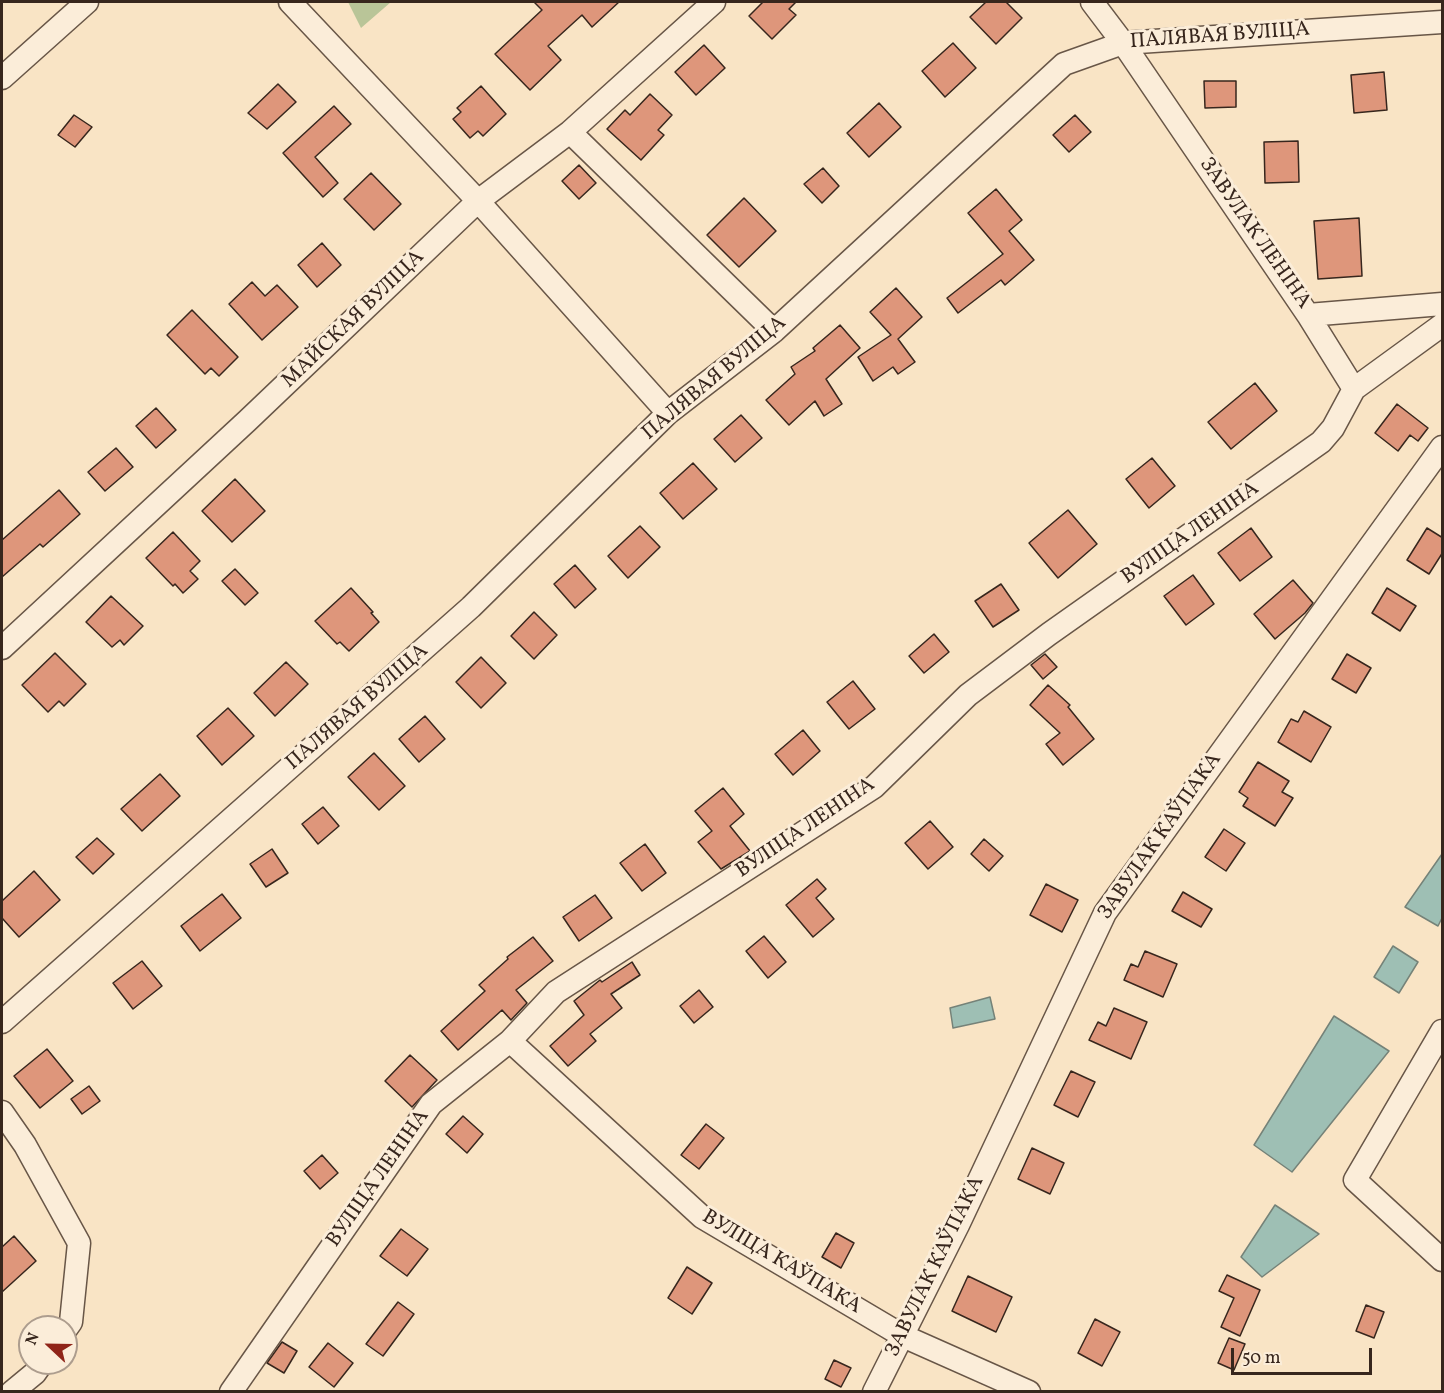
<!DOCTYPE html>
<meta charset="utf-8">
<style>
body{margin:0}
#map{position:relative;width:1444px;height:1393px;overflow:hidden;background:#f9e4c5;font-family:Vollkorn,serif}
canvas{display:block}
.frame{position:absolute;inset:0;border:3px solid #37261d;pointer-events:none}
.north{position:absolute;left:18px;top:1315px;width:60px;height:60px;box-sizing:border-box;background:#fbedd9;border:2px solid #ad9d8e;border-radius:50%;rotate:292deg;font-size:16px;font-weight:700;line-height:24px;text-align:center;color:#37261d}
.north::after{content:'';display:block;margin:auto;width:21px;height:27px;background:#8f2418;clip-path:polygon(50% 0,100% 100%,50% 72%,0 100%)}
.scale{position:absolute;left:1231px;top:1348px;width:141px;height:27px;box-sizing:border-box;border:3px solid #37261d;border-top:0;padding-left:8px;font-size:18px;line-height:21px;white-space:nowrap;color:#37261d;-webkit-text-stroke:4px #fbedd9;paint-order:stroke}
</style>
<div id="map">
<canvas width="1444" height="1393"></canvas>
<div class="frame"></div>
<div class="north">N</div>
<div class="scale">50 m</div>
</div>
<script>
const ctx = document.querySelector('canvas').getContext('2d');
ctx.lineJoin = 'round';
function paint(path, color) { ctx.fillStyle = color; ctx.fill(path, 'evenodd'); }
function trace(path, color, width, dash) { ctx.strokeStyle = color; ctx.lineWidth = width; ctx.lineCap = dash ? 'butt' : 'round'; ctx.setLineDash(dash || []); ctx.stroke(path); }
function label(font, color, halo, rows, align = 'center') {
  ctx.font = font + ' Vollkorn,serif'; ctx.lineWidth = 6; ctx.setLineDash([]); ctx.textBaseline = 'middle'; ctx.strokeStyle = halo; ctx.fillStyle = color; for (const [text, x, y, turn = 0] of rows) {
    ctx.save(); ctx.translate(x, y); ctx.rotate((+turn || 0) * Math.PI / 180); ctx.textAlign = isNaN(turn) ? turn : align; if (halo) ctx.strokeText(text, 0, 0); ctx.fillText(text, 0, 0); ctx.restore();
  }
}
paint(new Path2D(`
 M348 2H391L361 28Z`), '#b9c598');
const water = new Path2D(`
 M1442 854V918L1438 926 1405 907Z
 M1393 946 1418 962 1399 993 1374 977Z
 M990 997 995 1019 953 1028 950 1008Z
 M1334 1016 1389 1051 1292 1172 1254 1145Z
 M1275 1205 1319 1234 1262 1277 1241 1257Z`);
paint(water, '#9ebfb4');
trace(water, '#758278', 1.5);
const building = new Path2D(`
 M534 2H619L592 27 582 15 548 46 561 60 530 90 495 54 542 10Z
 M763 2H796L789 9 796 15 772 39 749 16Z
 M986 2H1006L1022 18 996 44 970 17Z
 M953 43 976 68 945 97 922 71Z
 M704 45 725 68 696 95 675 72Z
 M1384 72 1387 110 1354 113 1351 75Z
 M1204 81H1236V107L1205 108Z
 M278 84 296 102 267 129 248 113Z
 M481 86 506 114 483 136 478 131 470 138 453 119 461 112 457 108Z
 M650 94 672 115 658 130 664 135 641 160 607 129 625 110 630 115Z
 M879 103 901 127 869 157 847 133Z
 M334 106 351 124 315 157 338 183 323 197 283 153Z
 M74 115 92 127 75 147 58 135Z
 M1075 115 1091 132 1069 152 1053 135Z
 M1298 141 1299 182 1265 183 1264 142Z
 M579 165 596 183 579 199 562 181Z
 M823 168 839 186 822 203 804 184Z
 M371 173 401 204 374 230 344 199Z
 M996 189 1022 220 1009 231 1034 260 1005 285 1001 280 958 313 947 298 1003 254 968 213Z
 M744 198 776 231 739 267 707 235Z
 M1359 218 1362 276 1318 279 1314 221Z
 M322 243 341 265 317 287 298 265Z
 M252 282 265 296 277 285 298 307 262 340 229 304Z
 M896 288 922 317 898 339 915 362 898 374 893 367 873 381 858 357 891 335 870 312Z
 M192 310 238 357 219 376 211 368 205 374 167 335Z
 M840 325 860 348 826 379 842 404 824 416 815 401 789 425 766 400 795 374 791 367 815 351 813 348Z
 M1255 383 1277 411 1231 449 1208 422Z
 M1397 404 1428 428 1418 441 1410 435 1398 451 1375 433Z
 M156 408 176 430 156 448 136 426Z
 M741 415 762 438 735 462 714 439Z
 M116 448 133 467 105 491 88 472Z
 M1152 458 1175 486 1149 508 1126 479Z
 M693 463 717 489 683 519 660 493Z
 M235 479 265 511 232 542 202 511Z
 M59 490 80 514 43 547 40 544 2 577V540Z
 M1068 510 1097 544 1058 578 1029 543Z
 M640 526 660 547 628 578 608 556Z
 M1251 528 1272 557 1240 581 1218 553Z
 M1427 528 1443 538V552L1429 574 1407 560Z
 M173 532 200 561 190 571 198 579 183 593 175 584 173 586 146 558Z
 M575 565 596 589 575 608 554 584Z
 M235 569 258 593 245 605 222 581Z
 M1193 575 1214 604 1186 625 1164 596Z
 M1293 580 1313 603 1305 613 1275 639 1254 614Z
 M1001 584 1019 610 993 627 975 601Z
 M351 588 373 612 371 613 379 622 349 651 340 642 337 644 315 621Z
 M1387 588 1416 606 1400 631 1372 613Z
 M111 596 143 626 124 645 120 640 112 647 86 622Z
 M534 612 557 635 534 659 511 636Z
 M934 634 949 652 924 673 909 656Z
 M55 653 86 684 64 706 59 701 48 712 22 685Z
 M1045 654 1057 667 1043 679 1031 665Z
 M1347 654 1371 668 1356 693 1332 679Z
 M481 657 506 683 481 708 456 682Z
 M286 662 308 684 275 716 254 693Z
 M853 681 875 709 849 729 827 702Z
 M1048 685 1070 705 1068 707 1094 739 1063 765 1046 744 1060 733 1030 705Z
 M228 708 254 736 222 765 197 736Z
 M1304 711 1331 727 1311 762 1278 742 1291 719 1298 722Z
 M425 716 445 739 419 762 399 739Z
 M803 730 820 751 793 775 775 754Z
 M374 753 405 786 379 810 348 777Z
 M1258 762 1289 781 1282 792 1293 798 1275 826 1243 806 1248 798 1239 792Z
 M160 774 180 796 142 831 121 809Z
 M723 788 744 814 730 826 750 851 721 869 698 842 712 831 695 811Z
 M323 807 339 826 318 844 302 824Z
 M930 821 953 847 928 869 905 843Z
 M1224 829 1245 843 1226 871 1205 857Z
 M97 838 114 854 93 874 76 857Z
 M984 839 1003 856 989 871 971 854Z
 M645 844 666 873 642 891 620 863Z
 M272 849 288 873 266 887 250 864Z
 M34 871 60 900 19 937 2 918V901Z
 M817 879 826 889 816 898 834 919 813 937 786 905Z
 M1046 884 1078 900 1062 932 1030 915Z
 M1183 892 1212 909 1201 927 1172 911Z
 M222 894 241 918 200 951 181 926Z
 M595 895 612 918 579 941 563 917Z
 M764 936 786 962 768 978 746 951Z
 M533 937 553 961 516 990 527 1003 511 1020 502 1010 458 1050 441 1031 485 991 479 985 508 959 507 957Z
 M1145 951 1177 964 1163 997 1124 980 1131 964 1138 967Z
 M142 961 162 986 133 1009 113 983Z
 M632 962 640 975 611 994 622 1008 590 1034 596 1041 568 1066 550 1046 584 1015 574 1001 600 980 602 982Z
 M699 990 713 1007 694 1023 680 1006Z
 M1114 1008 1147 1022 1131 1059 1089 1040 1098 1022 1106 1026Z
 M47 1049 73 1081 40 1108 14 1076Z
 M410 1055 437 1080 412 1107 385 1081Z
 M1071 1071 1095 1082 1078 1117 1054 1105Z
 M89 1086 100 1101 82 1114 71 1099Z
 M463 1116 483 1134 467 1153 446 1134Z
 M706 1124 724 1138 699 1169 681 1155Z
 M1032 1148 1064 1163 1050 1194 1018 1179Z
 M322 1155 338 1173 320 1189 304 1171Z
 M401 1229 428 1249 407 1276 380 1256Z
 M836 1233 854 1243 841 1268 822 1257Z
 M14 1236 36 1261 2 1292V1247Z
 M687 1267 712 1283 692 1314 668 1298Z
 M1227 1275 1260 1290 1240 1336 1221 1327 1234 1298 1219 1291Z
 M968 1276 1012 1297 996 1332 952 1311Z
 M398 1302 414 1314 383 1356 366 1344Z
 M1366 1305 1384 1312 1374 1338 1356 1331Z
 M1095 1319 1120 1332 1102 1366 1078 1353Z
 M1229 1338 1245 1344 1234 1370 1218 1363Z
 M282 1342 297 1351 284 1373 267 1363Z
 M328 1343 353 1363 334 1387 309 1367Z
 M834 1360 851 1368 841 1387 825 1379Z`);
paint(building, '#de967b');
trace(building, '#37261d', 1.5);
const minor = new Path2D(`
 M290 2 478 201 668 413
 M1092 2 1123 43 1308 315 1442 304
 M2 78 87 2
 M570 132 774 331
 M1308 315 1354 389
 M2 648 247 421 478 201 570 132 714 2
 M2 1022 471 607 668 413 774 331 1064 64 1123 43 1442 22
 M1442 1031 1355 1180 1442 1260
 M510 1041 702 1217 903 1336 1029 1392
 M2 1112 25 1145 79 1243 71 1322 66 1329
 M12 1392 35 1373 42 1363
 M231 1392 431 1104 510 1041 556 992 874 787 968 695 1049 634 1321 442 1333 428 1354 389 1442 325
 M874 1392 958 1225 1105 913 1442 447`);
trace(minor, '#685647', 25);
trace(minor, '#fbedd9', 22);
label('21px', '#37261d', '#fbedd9', [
 ["ПАЛЯВАЯ ВУЛІЦА",1220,37,-4],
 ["ЗАВУЛАК ЛЕНІНА",1254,234,55],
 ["МАЙСКАЯ ВУЛІЦА",354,320,-44],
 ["ПАЛЯВАЯ ВУЛІЦА",715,379,-40],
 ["ВУЛІЦА ЛЕНІНА",1191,534,-35],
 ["ПАЛЯВАЯ ВУЛІЦА",358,708,-41],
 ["ВУЛІЦА ЛЕНІНА",806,829,-34],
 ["ЗАВУЛАК КАЎПАКА",1161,837,-55],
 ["ВУЛІЦА ЛЕНІНА",379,1179,-55],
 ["ВУЛІЦА КАЎПАКА",781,1263,31],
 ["ЗАВУЛАК КАЎПАКА",936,1267,-64]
]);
</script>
